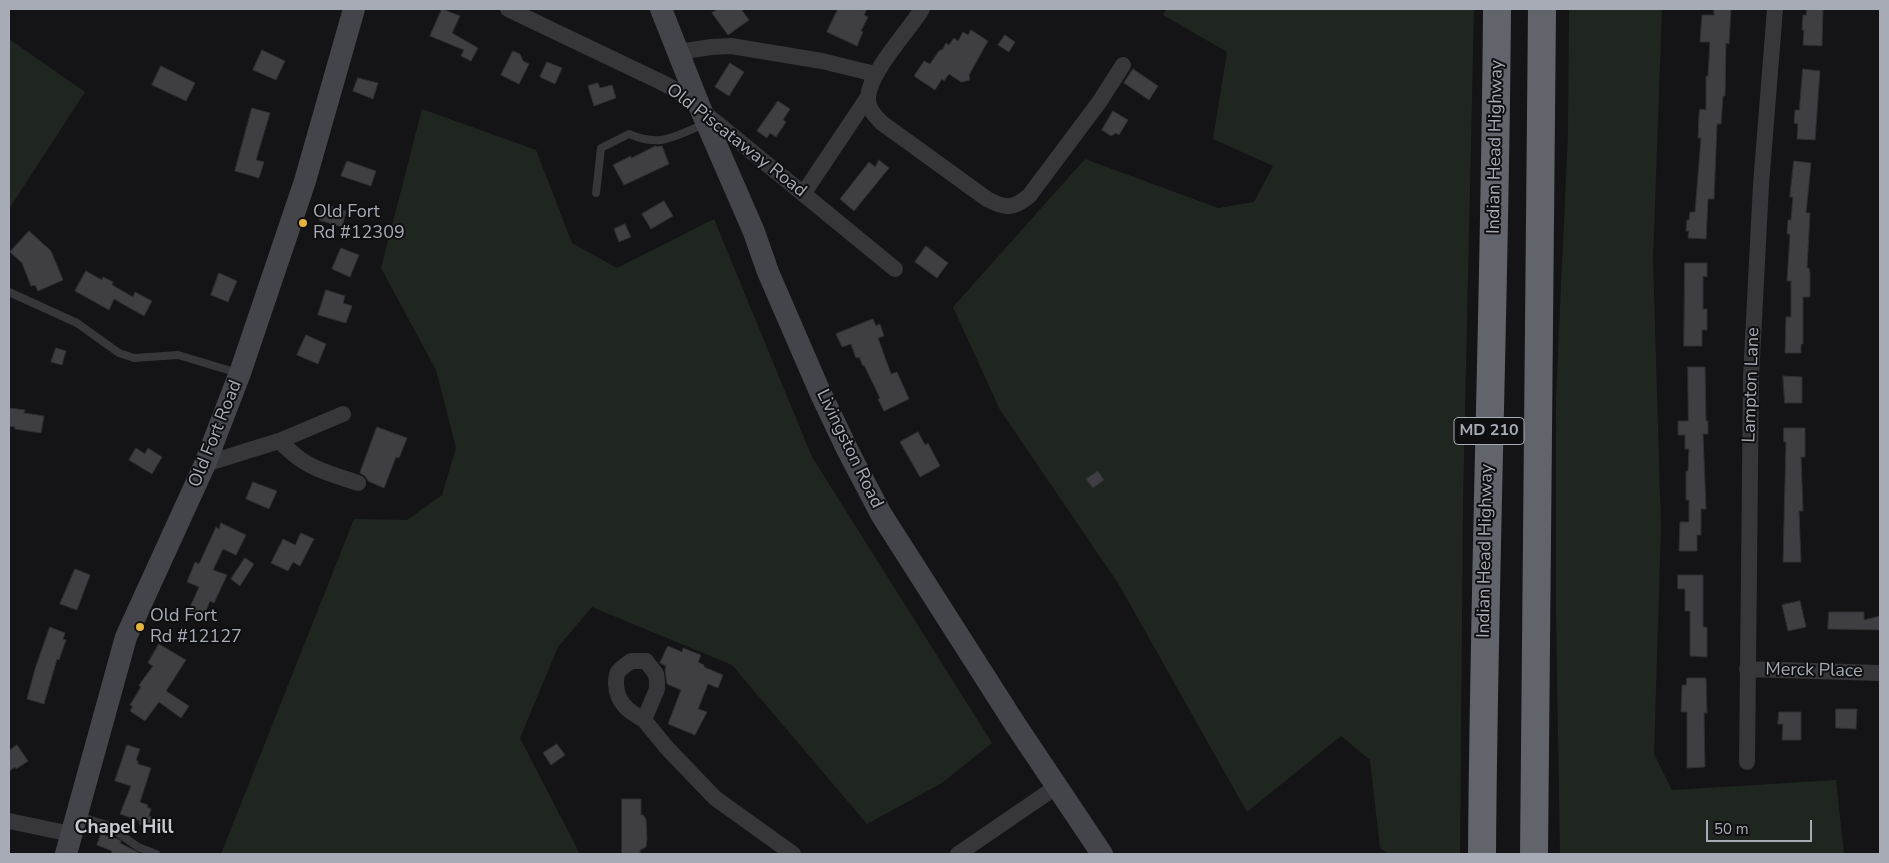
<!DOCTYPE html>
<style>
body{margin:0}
#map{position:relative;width:1889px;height:863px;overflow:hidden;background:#141416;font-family:"Nunito Sans",sans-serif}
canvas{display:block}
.frame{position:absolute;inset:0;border:10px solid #a7abb5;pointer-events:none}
.scale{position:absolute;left:1706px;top:820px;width:106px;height:22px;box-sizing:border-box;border:2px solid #a7abb5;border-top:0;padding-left:6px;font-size:15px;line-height:18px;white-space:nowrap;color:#a7abb5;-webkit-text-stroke:4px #0f0f11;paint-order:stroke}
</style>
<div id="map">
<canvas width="1889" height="863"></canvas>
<div class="frame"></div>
<div class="scale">50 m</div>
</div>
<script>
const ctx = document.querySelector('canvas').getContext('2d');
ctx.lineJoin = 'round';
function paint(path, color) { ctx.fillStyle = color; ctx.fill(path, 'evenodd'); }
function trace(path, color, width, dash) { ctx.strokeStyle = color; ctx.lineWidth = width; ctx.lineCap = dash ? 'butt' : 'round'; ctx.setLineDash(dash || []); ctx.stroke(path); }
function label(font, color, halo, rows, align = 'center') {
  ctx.font = font + ' "Nunito Sans",sans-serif'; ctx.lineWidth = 4; ctx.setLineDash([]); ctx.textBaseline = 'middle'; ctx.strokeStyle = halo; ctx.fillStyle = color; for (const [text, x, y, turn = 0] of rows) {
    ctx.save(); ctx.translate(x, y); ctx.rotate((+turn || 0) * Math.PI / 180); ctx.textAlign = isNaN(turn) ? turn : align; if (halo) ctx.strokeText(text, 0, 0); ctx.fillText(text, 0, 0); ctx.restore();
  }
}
paint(new Path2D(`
 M1166 9H1474L1463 500 1460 854H1388L1380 848 1370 760 1341 736 1247 812 1118 583 1000 410 953 307 1085 159 1218 208 1254 202 1273 166 1213 139 1227 52 1163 15Z
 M1569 9H1662L1653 259 1661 528 1654 754 1672 790 1836 780 1844 854H1560L1556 613V396L1568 134Z
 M9 39 85 92 9 209Z
 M422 109 536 150 572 243 617 268 714 219 812 457 992 743 942 783 867 824 732 665 592 607 558 647 520 738 580 854H221L354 519 407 520 442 495 456 448 436 370 381 268Z`), '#1f2620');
const building = new Path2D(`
 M442 9 460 16 452 33 478 48 471 61 461 56 464 50 430 36Z
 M718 9H741L749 20 728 35 712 13Z
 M838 9H867L864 15 868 17 861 31 863 32 857 46 827 32Z
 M1714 9H1731L1729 44 1726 43 1725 96H1723L1721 124H1717L1714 199H1708L1706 239 1688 238 1689 231H1686L1687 220H1689L1690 212H1695L1701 138H1698L1699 115 1700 109 1706 110V76H1708L1710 42H1700L1702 15H1714Z
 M1807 9H1823L1822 46 1803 45 1804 30H1802L1803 15H1806Z
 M971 30 988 41 969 75 970 80 961 82 949 74 944 81 942 79 935 90 914 76 924 61 930 64 939 51 943 49 946 43 949 45 954 38 958 41 963 32 968 35Z
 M1005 35 1015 42 1009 52 998 45Z
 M262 50 285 61 276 80 253 70Z
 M513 51 520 54 523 61 529 64 519 84 501 75Z
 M547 62 562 68 555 84 540 77Z
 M730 63 744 72 729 96 715 87Z
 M161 66 195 83 186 101 152 85Z
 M1133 69 1158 86 1149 100 1124 83Z
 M1803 69 1820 71 1815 140 1797 139 1798 124 1794 123 1795 110H1799Z
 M358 78 378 83 373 99 353 91Z
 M598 83 600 88 612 85 616 98 594 106 588 86Z
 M778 101 790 109 783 120 786 122 776 137 770 133 767 138 757 131Z
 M252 108 270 113 256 160 264 162 259 178 235 171Z
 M1113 111 1128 120 1119 135 1116 133 1111 136 1102 130Z
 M656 146 657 147 662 146 669 164 624 185 613 165 631 156V158Z
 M879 160 889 168 854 211 840 199 869 162 875 167Z
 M347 161 376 171 371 186 341 176Z
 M1794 161 1811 163 1806 213H1810L1807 268H1809L1810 273V297H1803V344H1801V353H1785L1786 317H1791V281H1787L1790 234H1787L1788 220H1791L1793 197H1790Z
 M664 201 673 216 651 229 642 214Z
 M324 204 346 211 342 227 319 220Z
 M625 224 631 237 619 242 614 229Z
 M29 231 51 251 63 280 38 291 35 285 31 286 22 263 10 252Z
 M926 246 948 263 937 278 915 262Z
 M341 248 359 255 350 277 332 269Z
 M1685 263H1707V277L1703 276V309H1707V330H1702V346H1684Z
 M86 271 102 280 103 277 113 282 112 285 133 297 135 292 152 301 144 316 114 299 109 310 75 291Z
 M219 273 237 281 228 302 211 295Z
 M326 290 345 296 343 303 352 306 346 323 318 315Z
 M873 319 876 326 880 324 884 336 878 338 891 374 897 372 909 399 884 411 878 399 880 398 864 365 863 366 859 357 856 358 851 344 842 347 836 334Z
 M306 335 326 344 318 364 297 355Z
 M56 348 66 351 62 365 51 362Z
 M1688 367H1705L1706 421H1708V434H1703L1706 509H1701V535H1697V551H1679L1680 522H1689V500H1686V471H1688L1689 449H1685V435H1678V421H1688Z
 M1783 376 1802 377V403H1785Z
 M9 408 25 410 24 413 44 416 41 433 15 429V427L9 426Z
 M377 427 407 438 399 458 396 457 384 488 368 481 365 476 360 473Z
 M1784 428H1805V457H1801L1803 511H1799L1801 562H1783L1786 442H1784Z
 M918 432 925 445 928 443 940 466 920 477 900 442Z
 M136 448 145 454 148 448 162 457 152 474 129 460Z
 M1098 471 1104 480 1093 488 1086 479Z
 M253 482 277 491 269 509 246 499Z
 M221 523 246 535 236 555 223 549 213 570 227 575 214 603 210 601 203 618 188 612 199 587 187 582 195 562 199 564 216 527 219 529Z
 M301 533 314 539 300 566 293 562 288 571 271 563 283 539 295 545Z
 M245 558 254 564 240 586 231 579Z
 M75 569 90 575 77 610 60 604Z
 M1678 575H1703V627H1707V657L1690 656V611H1685V589H1678Z
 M1800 601 1806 627 1788 631 1782 605Z
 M1829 612H1864V620L1880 616V630L1828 629Z
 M50 627 65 633 63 639 66 640 59 660 57 659 44 704 27 699 35 669Z
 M159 644 186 660 166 691 189 706 181 718 159 702 145 721 130 711 133 706 130 705 141 687 139 685 153 666 148 663Z
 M668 646 682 652 683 648 701 655 698 662 704 665V667L723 675 718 688 708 684 698 709 707 712 695 735 668 724 681 690 667 684 665 670 666 666 660 663Z
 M1687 678H1706L1707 713H1704L1705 767 1687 768V712H1681L1682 685H1686Z
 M1836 709H1857L1856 729 1836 728Z
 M1779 712H1801V740H1782L1783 724H1778Z
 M557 744 565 755 551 765 543 753Z
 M17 745 28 761 16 769 15 767 9 771V751Z
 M127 745 140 749 136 760 138 761V764L151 768 140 802 148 805 147 807 151 809 149 816 153 818 150 828 139 824 140 821 120 814 131 786 115 781Z
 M622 799H641V815H643L646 819 647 839 646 847 640 850V854H622Z
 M101 834 118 839 121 841 120 843 141 854H111L112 851 97 845Z`);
paint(building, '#3f3f43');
trace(building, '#2f2f32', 1);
trace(new Path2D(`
 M596 193 601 148 629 134C662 148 674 136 705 124
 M9 292 77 323 119 353 134 358 178 355 238 373
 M78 816 107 825 138 847 156 854`), '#36363b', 8);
trace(new Path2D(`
 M508 9 663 83 679 92 895 269
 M922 9C908 32 870 71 868 97 867 108 875 116 882 123L987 199C1006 209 1013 209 1029 196L1100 101 1123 65
 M679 52 711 47 731 46 822 61 875 74
 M803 194 868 97
 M279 441C286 447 293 454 300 459 317 471 338 476 358 483
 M205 464 279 441 343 414
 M631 661H646L656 674 657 681V689L644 720C628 711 617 703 616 684 616 680 616 675 618 672 621 668 627 664 631 661Z
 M1747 669 1880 673
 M644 720 667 748 715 798 793 854
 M1747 762 1751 377 1761 185 1775 9
 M9 821 71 834
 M958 854 1056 787`), '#36363b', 16);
trace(new Path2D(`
 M661 9 701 110 754 232 768 272 820 392 848 451 881 514 1015 724 1102 854
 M66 854 126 637 205 464 240 373 305 181 354 9`), '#44454b', 22);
trace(new Path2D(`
 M1482 854C1484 572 1495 291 1497 9
 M1534 854 1542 9`), '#62646b', 28);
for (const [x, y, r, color] of [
 [303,223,5,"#e5b43e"],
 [140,627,5,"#e5b43e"]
]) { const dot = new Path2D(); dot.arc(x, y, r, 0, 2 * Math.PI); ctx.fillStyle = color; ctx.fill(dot); trace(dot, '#0f0f11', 2); }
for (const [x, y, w] of [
 [1489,431,70]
]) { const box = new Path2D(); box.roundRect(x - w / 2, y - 13.5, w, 27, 4); ctx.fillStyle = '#0f0f11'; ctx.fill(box); trace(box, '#a7abb5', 1); }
label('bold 16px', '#a7abb5', null, [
 ["MD 210",1489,431]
]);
label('18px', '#a7abb5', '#0f0f11', [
 ["Old Piscataway Road",736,141,38],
 ["Indian Head Highway",1496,147,-89],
 ["Lampton Lane",1752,385,-88],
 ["Old Fort Road",216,434,-68],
 ["Livingston Road",849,449,64],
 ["Indian Head Highway",1486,551,-89],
 ["Merck Place",1814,671,1]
]);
label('18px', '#a7abb5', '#0f0f11', [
 ["Old Fort",313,213],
 ["Rd #12309",313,234],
 ["Old Fort",150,617],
 ["Rd #12127",150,638]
], 'left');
label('bold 19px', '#c8cad2', '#0f0f11', [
 ["Chapel Hill",124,828]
]);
</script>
